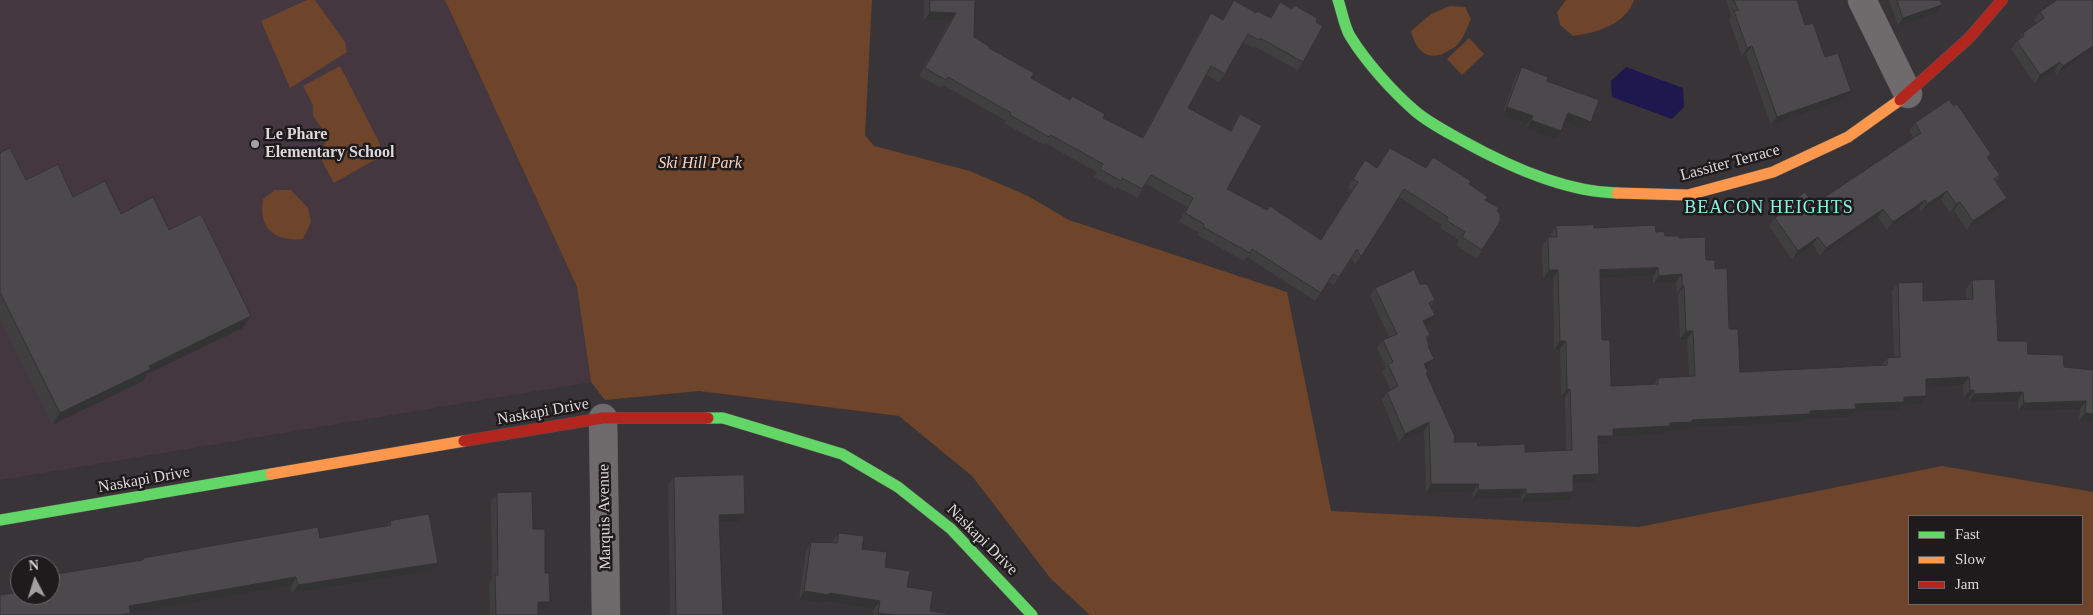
<!DOCTYPE html>
<style>
body{margin:0}
#map{position:relative;width:2093px;height:615px;overflow:hidden;background:#393437;font-family:"Times New Roman",serif}
canvas{display:block}
.legend{position:absolute;left:1908px;top:515px;width:175px;height:90px;box-sizing:border-box;background:#1f1b1d;border:1px solid #6b6769;margin:0;padding:6px 9px;list-style:none;font-size:15px;color:#ded8db}
.legend li{display:flex;align-items:center;gap:10px;height:25px}
.legend b{width:25px;border:1px solid #6b6769}
.north{position:absolute;left:10px;top:555px;width:50px;height:50px;box-sizing:border-box;background:#1f1b1d;border:1px solid #6b6769;border-radius:50%;rotate:355deg;font-size:14px;font-weight:700;line-height:20px;text-align:center;color:#ded8db}
.north::after{content:'';display:block;margin:auto;width:18px;height:22px;background:#a49fa2;clip-path:polygon(50% 0,100% 100%,50% 72%,0 100%)}
</style>
<div id="map">
<canvas width="2093" height="615"></canvas>
<ul class="legend">
<li><b style="height:6px;background:#63d668"></b>Fast</li>
<li><b style="height:6px;background:#ff974d"></b>Slow</li>
<li><b style="height:6px;background:#b3261e"></b>Jam</li>
</ul>
<div class="north">N</div>
</div>
<script>
const ctx = document.querySelector('canvas').getContext('2d');
ctx.lineJoin = 'round';
function paint(path, color) { ctx.fillStyle = color; ctx.fill(path, 'evenodd'); }
function trace(path, color, width, dash) { ctx.strokeStyle = color; ctx.lineWidth = width; ctx.lineCap = dash ? 'butt' : 'round'; ctx.setLineDash(dash || []); ctx.stroke(path); }
function label(font, color, halo, rows, align = 'center') {
  ctx.font = font + ' "Times New Roman",serif'; ctx.lineWidth = 5; ctx.setLineDash([]); ctx.textBaseline = 'middle'; ctx.strokeStyle = halo; ctx.fillStyle = color; for (const [text, x, y, turn = 0] of rows) {
    ctx.save(); ctx.translate(x, y); ctx.rotate((+turn || 0) * Math.PI / 180); ctx.textAlign = isNaN(turn) ? turn : align; if (halo) ctx.strokeText(text, 0, 0); ctx.fillText(text, 0, 0); ctx.restore();
  }
}
paint(new Path2D(`
 M0 0H445L577 287 591 382 0 480Z`), '#45373f');
paint(new Path2D(`
 M307 0H315L345 42 347 52 290 88 261 21Z
 M445 0H872L865 135 874 146 970 171 1028 196 1069 220 1287 292 1331 511 1639 527 1942 466 2093 492V615H1090L1051 579 972 476 899 416 699 391 605 400 591 382 577 287ZM1909 516H2082V604H1909Z
 M1566 0H1634C1626 24 1597 33 1573 36L1560 25 1557 12Z
 M1450 6 1465 7 1471 19C1467 27 1464 38 1458 44 1456 47 1451 49 1448 51 1428 63 1416 51 1411 31L1431 14Z
 M1469 38 1484 54 1462 75 1447 59Z
 M340 66 380 144 378 158 334 183 322 161 326 134 313 116V105L303 86Z
 M275 190H291L308 208 311 222 303 239C274 242 258 228 263 199Z`), '#6e442b');
paint(new Path2D(`
 M1626 67 1683 88 1684 107 1672 119 1612 97 1611 81Z`), '#1f184f');
const street = new Path2D(`
 M1862 0 1908 94
 M603 418 606 615`);
const fast = new Path2D(`
 M1338 0C1342 11 1344 26 1350 36 1366 62 1392 91 1415 111 1429 123 1447 132 1463 141 1508 166 1565 192 1617 193
 M708 418H723L842 454 898 487 951 529 1032 615
 M0 520 271 474`);
const slow = new Path2D(`
 M1617 193 1688 195 1773 172 1848 137 1900 100
 M271 474 464 441`);
const jam = new Path2D(`
 M1900 100 1969 38 2002 0
 M464 441 603 418H708`);
trace(street, '#565154', 29);
trace(fast, '#565154', 12);
trace(slow, '#565154', 12);
trace(jam, '#565154', 12);
trace(street, '#6f6b6d', 28);
trace(fast, '#63d668', 11);
trace(slow, '#ff974d', 11);
trace(jam, '#b3261e', 11);
paint(new Path2D(`
 M924 0H975L974 37 1031 78 1070 100 1072 96 1103 118 1142 138 1205 22 1211 13 1222 20 1234 0 1256 13 1270 18 1280 2 1316 22 1303 62 1297 70 1254 46 1253 48 1243 42 1225 74 1219 82 1206 75 1188 108 1230 130 1240 114 1227 189 1267 210 1270 206 1321 239 1352 190 1348 187 1365 160 1377 168 1390 148 1425 168 1433 157 1469 184 1485 200 1497 211 1482 250 1477 259 1456 245 1459 240 1440 228 1442 225 1399 197 1355 265 1352 258 1334 285 1328 282 1315 301 1247 257 1244 261 1197 235 1199 232 1179 222 1187 207 1146 184 1137 198 1117 187 1116 189 1094 177 1097 172 1045 143 1044 145 1004 123 1006 121 943 85 941 88 919 76 950 21 924 20Z
 M1726 0H1797L1805 25 1825 57 1845 99 1771 125 1746 54 1742 56 1729 20 1731 16Z
 M1889 0H1940L1942 5 1936 13 1898 26Z
 M2093 0V50L2057 74 2055 70 2035 84 2011 49 2023 33 2037 23 2034 20 2040 12Z
 M1522 67 1547 81 1585 130 1564 122 1556 139 1526 129 1527 124 1502 115 1516 75Z
 M1954 106 1991 154 1988 159 2000 175 1996 181 2002 206 1967 230 1954 210 1950 213 1941 199 1921 212 1919 208 1887 230 1878 217 1820 256 1813 245 1792 259 1769 226 1781 209 1812 202 1822 199 1914 138 1909 131 1915 123Z
 M0 153 26 180 169 230 243 328 147 374 143 381 52 425 0 319Z
 M1556 226 1656 232 1665 236 1679 238 1715 269 1740 372 1882 365 1887 358H1894L1892 291 1898 283 1923 301 1967 299 1966 289 1972 280 1998 341 2028 354 2064 367 2093 370V422L2079 421 2080 409 2018 411V401L1969 402V398H1964L1963 385 1926 387 1921 404 1902 405 1898 410 1854 412 1850 417 1807 419 1804 422 1688 428 1687 430 1667 431 1665 434 1612 437 1607 444H1598L1599 474 1593 483H1573L1568 500 1521 502V497L1473 499V492L1426 493 1424 431 1399 442 1382 400 1387 392 1391 390 1382 372 1386 367 1377 348 1383 340 1389 337 1370 296 1375 288 1420 284 1435 300 1431 306 1430 324 1426 326 1430 335 1427 339 1429 345 1428 346 1429 367 1426 368 1428 372 1426 374 1454 442 1525 452 1566 451 1565 397H1561L1560 349 1554 350 1553 278 1543 279 1542 246 1548 237H1551V234ZM1653 276V284L1676 282 1677 294H1678L1680 339H1687L1689 376 1658 378 1653 385 1611 386 1602 340 1600 278Z
 M674 477 739 522 719 523 723 615H670L668 485Z
 M497 493 533 529 544 610H538V615H490L489 583 492 578 491 501Z
 M390 521 438 563 432 571 292 593 291 586 130 613 129 615H0L15 592 14 588 20 579V595L141 561 143 558 320 538 386 526Z
 M839 533 862 549 885 567 907 587 930 611 952 615H873L874 609 825 601 824 603 799 600 806 551 811 542 833 543V541Z`), '#403f40');
paint(new Path2D(`
 M1942 5 1936 13 1898 26 1903 18Z
 M930 12 956 13 950 21 924 20Z
 M1752 46 1746 54 1742 56 1747 48Z
 M2093 46V50L2057 74 2063 66Z
 M2060 62 2055 70 2035 84 2040 75Z
 M1851 91 1845 99 1771 125 1777 117Z
 M1507 107 1533 116 1527 124 1502 115Z
 M1568 113 1591 122 1585 130 1562 121Z
 M1531 120 1561 131 1556 139 1526 129Z
 M1947 191 1941 199 1921 212 1927 204Z
 M2007 198 2002 206 1967 230 1973 221Z
 M1925 200 1919 208 1887 230 1893 222Z
 M1960 202 1954 210 1950 213 1956 204Z
 M1883 209 1878 217 1820 256 1826 248Z
 M1818 237 1813 245 1792 259 1798 251Z
 M1658 268 1653 276 1594 278 1600 270Z
 M1549 270H1558L1553 278 1543 279Z
 M1682 274 1676 282 1653 284 1659 276Z
 M1682 286H1684L1678 294H1677Z
 M1435 315 1430 324 1418 329 1423 321Z
 M251 316 243 328 147 374 143 381 52 425 60 413 149 366Z
 M1686 331H1693L1687 339H1680Z
 M1560 341H1566L1560 349 1554 350Z
 M1434 359 1429 367 1418 372 1424 364Z
 M1969 377 1963 385 1920 388 1926 379Z
 M1567 389H1570L1565 397H1561Z
 M1970 390H1974L1969 398H1964Z
 M2023 392 2018 401 1969 402 1974 394Z
 M1926 396 1921 404 1902 405 1898 410 1854 412 1850 417 1807 419 1804 422 1688 428 1687 430 1667 431 1665 434 1612 437 1607 444H1592L1598 436 1613 429 1692 420 1810 411 1904 397Z
 M2086 401 2080 409 2018 411 2024 403Z
 M2085 413 2093 414V422L2079 421Z
 M1429 422 1424 431 1399 442 1405 434Z
 M1599 474 1593 483H1567L1573 475Z
 M1431 484H1479L1473 492 1426 493Z
 M1526 489 1521 497 1473 499 1478 490Z
 M1573 492 1568 500 1521 502 1526 494Z
 M745 514 739 522 713 523 719 515Z
 M438 563 432 571 292 593 298 585Z
 M296 577 291 586 124 614 129 606Z
 M804 591 830 593 880 601 874 609 825 601 824 603 799 600Z
 M538 602H550L544 610H532Z
 M878 613 893 615H877Z`), '#343334');
const building = new Path2D(`
 M930 0H975L974 37 990 47 989 48 1034 73 1031 78 1070 100 1072 96 1105 114 1103 118 1143 138 1211 13 1223 20 1234 0 1256 13 1257 11 1271 18 1280 2 1292 9 1294 5 1317 18 1316 22 1323 26 1303 62 1260 38 1259 40 1248 34 1225 74 1211 66 1188 108 1231 131 1240 114 1262 126 1227 189 1267 210 1270 206 1321 240 1358 182 1353 179 1365 160 1377 168 1390 148 1426 168 1433 157 1471 181 1469 184 1488 197 1485 200 1499 208 1497 211 1500 214V222L1482 250 1462 237 1465 232 1446 220 1448 217 1404 189 1361 257 1357 249 1339 277 1333 274 1321 293 1252 249 1250 253 1203 227 1204 224 1185 213 1193 198 1151 175 1142 189 1122 178 1121 181 1100 169 1103 164 1051 135 1049 137 1010 115 1011 113 948 77 946 80 925 68 956 13 930 12Z
 M1734 0H1797L1805 25 1813 23 1825 57 1838 53 1851 91 1777 117 1752 46 1747 48 1734 11 1738 10Z
 M1897 0H1940L1942 5 1903 18Z
 M2057 0H2093V46L2063 66 2060 62 2040 75 2017 41 2024 36 2023 33 2044 18 2040 12Z
 M1522 67 1548 77 1547 81 1599 100 1591 122 1568 113 1561 131 1531 120 1533 116 1507 107Z
 M1949 100 1954 106 1957 104 1991 154 1987 157 2000 175 1994 179 2007 198 1973 221 1960 202 1956 204 1947 191 1927 204 1925 200 1893 222 1883 209 1826 248 1818 237 1798 251 1775 218 1783 212 1781 209 1805 192 1812 202 1821 196 1822 199 1921 133 1915 123Z
 M10 148 26 180 58 164 73 197 105 181 121 214 153 197 169 230 201 214 251 316 149 366 151 369 60 413 0 292V153Z
 M1594 225V228L1655 225 1656 232 1664 231 1665 236H1679V238L1705 237 1706 260H1715V269L1727 268 1729 329H1738L1740 372 1887 365V358L1900 357 1898 283 1923 282V301L1947 300 1973 299 1972 280 1995 279 1998 341H2027L2028 354 2063 355 2064 367 2093 370V414L2085 413 2086 401 2024 403 2023 392 1974 394V390H1970L1969 377 1926 379V396L1904 397V402L1855 404 1856 409 1810 411V414L1692 420V422L1670 423V426L1613 429V436H1598L1599 474 1573 475V492L1526 494V489L1478 490 1479 484H1431L1429 422 1405 434 1387 392 1398 386 1388 364 1393 362 1383 340 1397 334 1375 288 1414 270 1420 284H1427L1435 300 1429 303 1435 315 1423 321 1430 335 1426 337 1429 345 1428 346 1434 359 1424 364 1428 372 1426 373 1455 437 1454 442H1477L1478 446 1525 444V452L1572 450 1570 389H1567L1566 341H1560L1558 270H1549L1548 237H1557L1556 226ZM1658 268 1659 276 1682 274V286H1684L1686 331H1693L1695 376 1658 378V384L1611 386 1610 340H1602L1600 270Z
 M744 475 745 514 719 515 723 615H676L674 477Z
 M532 492 533 529H545V573H549L550 602H538V615H496L495 575H498L497 493Z
 M429 514 438 563 298 585 296 577 129 606 131 613 120 615H0V595L20 592V595H50V575L143 560V558L318 527 320 538 391 525 390 521Z
 M839 533 864 536 862 549 887 552 885 567 910 571 907 587 933 591 930 611 952 614V615H893L878 613 880 601 830 593 829 595 804 591 811 542 837 543Z`);
paint(building, '#4b494b');
trace(building, '#343334', 1);
for (const [x, y, r, color] of [
 [255,144,5,"#a49fa2"]
]) { const dot = new Path2D(); dot.arc(x, y, r, 0, 2 * Math.PI); ctx.fillStyle = color; ctx.fill(dot); trace(dot, '#1f1b1d', 2); }
label('bold 16px', '#ded8db', '#1f1b1d', [
 ["Le Phare",265,135],
 ["Elementary School",265,153]
], 'left');
label('16px', '#ded8db', '#1f1b1d', [
 ["Lassiter Terrace",1730,163,-15],
 ["Naskapi Drive",543,412,-10],
 ["Naskapi Drive",144,480,-10],
 ["Marquis Avenue",605,517,-91],
 ["Naskapi Drive",982,540,45]
]);
label('italic 16px', '#fcd4be', '#1f1b1d', [
 ["Ski Hill Park",700,164]
]);
ctx.letterSpacing = '1px';
label('18px', '#8af1e1', '#1f1b1d', [
 ["BEACON HEIGHTS",1769,208]
]);
ctx.letterSpacing = '0px';
</script>
